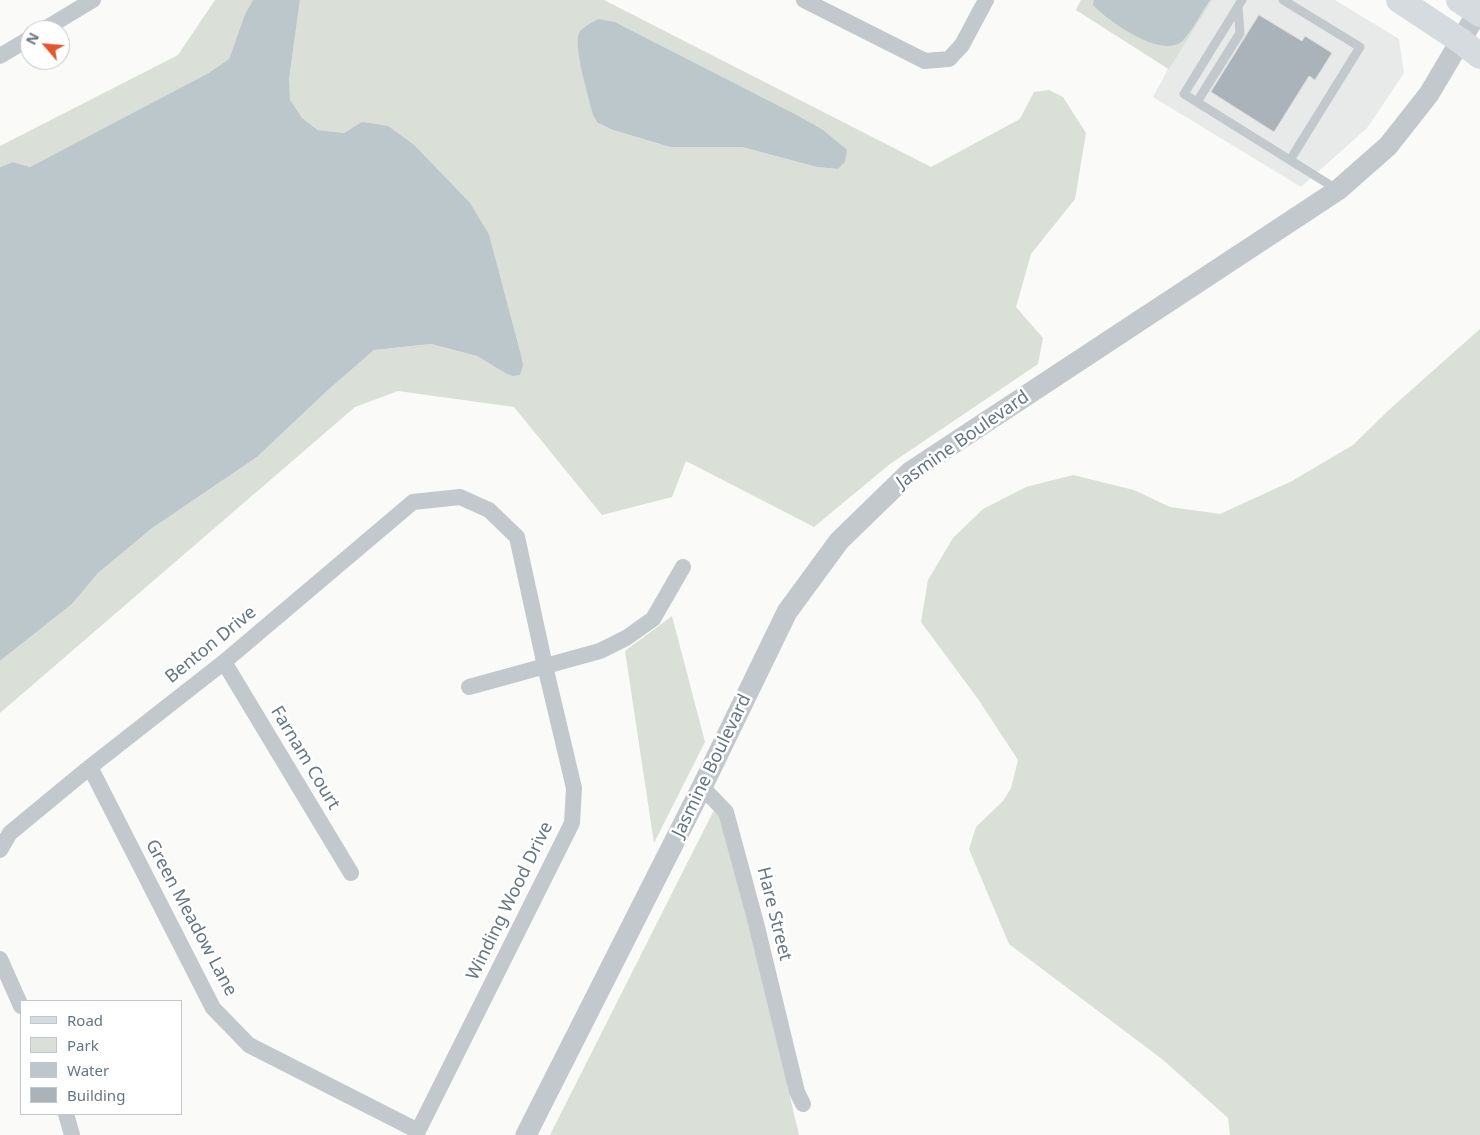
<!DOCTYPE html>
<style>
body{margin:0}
#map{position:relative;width:1480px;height:1135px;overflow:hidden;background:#fafaf8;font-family:"Noto Sans",sans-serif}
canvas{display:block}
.legend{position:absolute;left:20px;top:1000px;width:162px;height:115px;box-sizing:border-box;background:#fff;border:1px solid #c1c8cd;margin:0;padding:6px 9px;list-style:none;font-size:15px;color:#657683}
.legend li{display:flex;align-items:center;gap:10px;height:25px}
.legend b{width:25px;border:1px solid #c1c8cd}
.north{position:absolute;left:20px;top:20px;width:50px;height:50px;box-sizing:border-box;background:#fff;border:1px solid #c1c8cd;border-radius:50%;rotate:297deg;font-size:14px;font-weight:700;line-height:20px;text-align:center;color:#657683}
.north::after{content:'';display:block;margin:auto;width:18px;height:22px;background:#e4572e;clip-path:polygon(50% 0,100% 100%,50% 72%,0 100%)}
</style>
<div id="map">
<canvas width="1480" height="1135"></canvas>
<ul class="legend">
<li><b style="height:6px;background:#d6dbdf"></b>Road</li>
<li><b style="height:14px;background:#dadfd7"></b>Park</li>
<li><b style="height:14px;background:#bbc7cb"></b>Water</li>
<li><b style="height:14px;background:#aab3b9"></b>Building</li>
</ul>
<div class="north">N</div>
</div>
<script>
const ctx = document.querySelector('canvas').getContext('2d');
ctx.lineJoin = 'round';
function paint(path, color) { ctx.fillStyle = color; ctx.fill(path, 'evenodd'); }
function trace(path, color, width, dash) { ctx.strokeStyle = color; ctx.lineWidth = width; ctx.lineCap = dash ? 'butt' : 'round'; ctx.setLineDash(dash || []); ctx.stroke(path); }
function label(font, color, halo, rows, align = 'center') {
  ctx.font = font + ' "Noto Sans",sans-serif'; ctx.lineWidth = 5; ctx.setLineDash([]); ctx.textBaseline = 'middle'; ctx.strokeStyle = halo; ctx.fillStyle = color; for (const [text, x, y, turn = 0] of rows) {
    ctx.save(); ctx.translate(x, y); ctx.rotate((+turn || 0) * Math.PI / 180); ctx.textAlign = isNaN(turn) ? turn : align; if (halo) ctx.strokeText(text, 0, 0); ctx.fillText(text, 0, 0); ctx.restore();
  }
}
paint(new Path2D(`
 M1081 0H1335L1399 39 1404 73 1367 128 1301 187 1153 97 1168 69 1076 10Z`), '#e8e9e9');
paint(new Path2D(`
 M215 0H253L245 14 229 59 209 74 30 167 13 162 0 167V146L178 55Z
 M300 0H604L931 167 1020 119 1034 92 1049 90 1063 97 1086 133 1075 199 1031 254 1016 307 1043 338 1038 364 890 464 814 527 686 461 672 497 602 515 514 407 398 391 355 407 0 713V661L72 604 98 573 151 529 257 457 328 390 374 350 431 344 477 356 505 373 520 351 489 234 470 204 362 123 344 133 318 130 302 118 289 100V80ZM598 20 615 22 793 113 845 162 838 169 817 167 742 147H670L613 130 598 123Z
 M1081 0H1212L1169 69 1076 10Z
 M1480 329V1135H1230L1228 1118 1162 1059 1009 944 969 849 976 827 1003 801 1011 788 1018 760 978 699 921 622 928 580 953 538 983 509 1026 487 1073 475 1134 490 1170 507 1220 514 1292 481 1353 445 1391 408Z
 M672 616 705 742 654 843 625 651Z
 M715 808 723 813 799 1135H550Z`), '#dadfd7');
paint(new Path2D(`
 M253 0H300L289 80 290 100 302 118 318 130 344 133 362 122 388 126 414 145 470 203 489 234 520 351 523 365 520 375 513 376 505 373 477 356 431 344 374 350 328 390 257 457 151 529 98 573 72 604 0 661V167L13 162 30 167 209 73 229 59 245 14Z
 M1094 0H1210C1203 10 1190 35 1181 42 1160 58 1108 21 1093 5Z
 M598 19 615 22 793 113 823 130 847 150 845 162 838 169 817 167 742 147H670L613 130 598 123 593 115C589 98 573 47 579 33 583 26 592 23 598 19Z`), '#bbc7cb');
const building = new Path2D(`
 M1259 15 1302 41 1305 36 1332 53 1315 80 1309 76 1274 132 1211 92Z`);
paint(building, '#aab3b9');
trace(building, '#dcdcda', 1);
trace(new Path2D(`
 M1242 0 1184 94 1338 190
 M1283 0 1360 47 1290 160
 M1197 102 1240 33 1238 7`), '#c3c8cc', 9);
trace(new Path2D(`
 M804 0 925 61 949 59 962 45 986 0
 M43 30 93 0
 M0 56 30 38
 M224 662 351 873
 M469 687 600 651 626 638 653 619 683 567
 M90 767 213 1008 249 1045 418 1131
 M702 787 726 812 756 923 797 1092 803 1104
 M0 850 10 833 90 767 224 662 413 502 460 497 489 510 517 537 545 666 574 788 572 823 416 1135
 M0 959 21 1006
 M66 1114 72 1135`), '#c3c8cc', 16);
trace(new Path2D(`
 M526 1135 702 787 787 612 839 541 910 472 1338 190 1388 146 1429 94 1480 8`), '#c3c8cc', 21);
trace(new Path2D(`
 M1399 0 1461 41 1480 56
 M1459 0 1480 14`), '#d6dbdf', 26);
label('18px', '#657683', '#fff', [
 ["Jasmine Boulevard",963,440,-35],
 ["Benton Drive",211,645,-39],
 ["Farnam Court",305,758,59],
 ["Jasmine Boulevard",712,766,-64],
 ["Winding Wood Drive",510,901,-64],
 ["Hare Street",774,914,76],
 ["Green Meadow Lane",191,918,62]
]);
</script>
